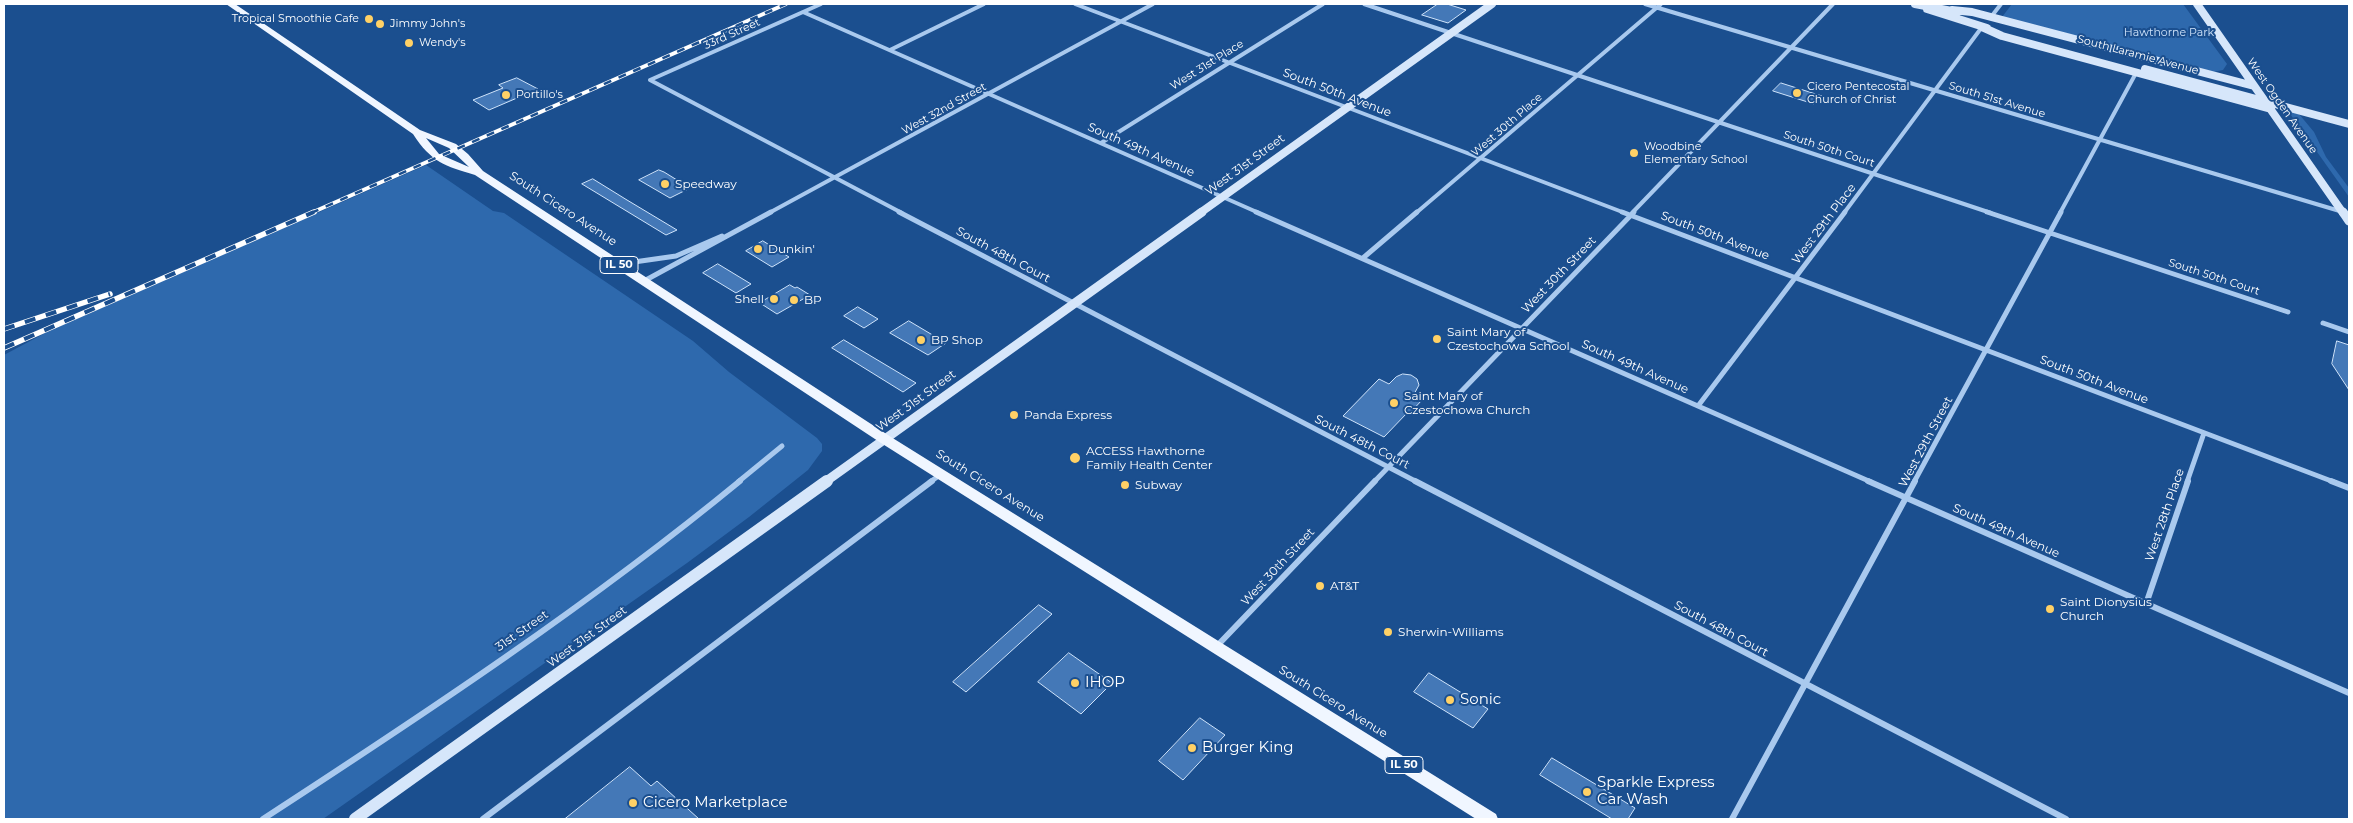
<!DOCTYPE html>
<style>
body{margin:0}
#map{position:relative;width:2353px;height:823px;overflow:hidden;background:#1b4f8f;font-family:Montserrat,sans-serif}
canvas{display:block}
.frame{position:absolute;inset:0;border:5px solid #fff;pointer-events:none}
</style>
<div id="map">
<canvas width="2353" height="823"></canvas>
<div class="frame"></div>
</div>
<script>
const ctx = document.querySelector('canvas').getContext('2d');
ctx.lineJoin = 'round';
function paint(path, color) { ctx.fillStyle = color; ctx.fill(path, 'evenodd'); }
function trace(path, color, width, dash) { ctx.strokeStyle = color; ctx.lineWidth = width; ctx.lineCap = dash ? 'butt' : 'round'; ctx.setLineDash(dash || []); ctx.stroke(path); }
function label(font, color, halo, rows, align = 'center') {
  ctx.font = font + ' Montserrat,sans-serif'; ctx.lineWidth = 4; ctx.setLineDash([]); ctx.textBaseline = 'middle'; ctx.strokeStyle = halo; ctx.fillStyle = color; for (const [text, x, y, turn = 0] of rows) {
    ctx.save(); ctx.translate(x, y); ctx.rotate((+turn || 0) * Math.PI / 180); ctx.textAlign = isNaN(turn) ? turn : align; if (halo) ctx.strokeText(text, 0, 0); ctx.fillText(text, 0, 0); ctx.restore();
  }
}
paint(new Path2D(`
 M2012 4H2183L2227 64 2223 70 2213 72 2002 17Z
 M2288 111 2299 114 2314 132 2326 157 2349 188V197Z
 M426 165 493 211 504 213 693 341 729 372 817 438 822 444V451L808 470 749 517 687 563 323 819H4V355L47 332Z`), '#2e69ad');
const building = new Path2D(`
 M1438 4H1447L1466 10 1448 23 1422 15Z
 M517 78 538 89 489 110 473 100 503 88 499 85Z
 M1781 83 1822 96 1814 104 1773 91Z
 M659 170 664 172 690 188 670 198 639 180Z
 M593 179 627 200 677 230 666 235 582 184Z
 M763 241 789 257 772 267 746 251Z
 M718 264 751 284 736 293 703 273Z
 M790 285 795 288 797 287 810 295 777 314 760 303Z
 M858 307 878 319 864 328 844 316Z
 M909 321 946 343 928 355 890 333Z
 M844 340 916 383 903 392 832 348Z
 M2337 341 2349 345V390L2332 364Z
 M1403 374 1411 375 1417 379 1419 385 1413 396 1422 400 1409 414 1407 413 1384 437 1343 416 1379 379 1389 384 1396 377Z
 M1039 605 1052 614 966 692 953 682Z
 M1069 653 1112 683 1081 714 1038 682Z
 M1429 673 1488 709 1473 728 1414 692Z
 M1200 718 1225 735 1183 780 1159 761Z
 M1552 758 1635 808 1628 819H1612L1540 775Z
 M630 767 651 786 657 781 699 819H565Z`);
paint(building, '#4478b7');
trace(building, '#cfe3fa', 1);
trace(new Path2D(`
 M1075 4 1625 213
 M1364 4 1991 213
 M1645 4 2343 212
 M803 12 1259 213
 M1991 17 2001 4
 M890 50 984 4
 M650 80 902 213
 M650 80 821 4
 M1101 143 1323 4
 M769 213 1153 4
 M1416 213 1661 4
 M1632 213 1833 4
 M1844 213 1982 27
 M2060 213 2136 73`), '#a9c9ee', 4);
trace(new Path2D(`
 M899 212 1417 482
 M1256 212 1871 482
 M1622 212 2334 482
 M1987 212 2288 312
 M1363 258 1417 212
 M620 264 676 256 722 236
 M644 281 771 212
 M2323 323 2349 332
 M1698 406 1845 212
 M738 482 782 446
 M930 482 940 475
 M1374 482 1634 212
 M1914 482 2061 212
 M2187 482 2204 433`), '#a9c9ee', 5);
trace(new Path2D(`
 M1415 481 2066 819
 M1868 481 2349 693
 M2331 481 2349 488
 M2146 604 2188 481
 M1216 647 1375 481
 M263 819C426 713 589 605 740 481
 M483 819 932 481
 M1732 819 1915 481`), '#a9c9ee', 6);
trace(new Path2D(`
 M1915 4 1957 12
 M2197 4 2343 213
 M1927 9 1987 28
 M1952 10 1972 12 2254 86
 M1982 27 2002 36 2271 109
 M1200 213 1492 4`), '#d6e6fa', 8);
trace(new Path2D(`
 M2343 212 2349 221
 M825 482 1202 212`), '#d6e6fa', 9);
trace(new Path2D(`
 M355 819 827 481`), '#d6e6fa', 12);
paint(new Path2D(`
 M226 4H235L420 130 456 144 468 154 483 171 891 437 1496 814 1498 819H1476L881 443 475 175C445 166 431 162 413 134ZM426 138 449 148 469 167 439 154Z`), '#f0f6ff');
const railFar1 = new Path2D(`
 M311 213 786 4`);
const rail = new Path2D(`
 M4 329 110 294
 M4 348 314 212`);
trace(railFar1, '#fff', 4);
trace(rail, '#fff', 5.5);
trace(railFar1, '#1b4f8f', 2.5, [8]);
trace(rail, '#1b4f8f', 4, [11]);
trace(new Path2D(`
 M2145 69 2349 124`), '#d6e6fa', 8);
for (const [x, y, r, color] of [
 [369,19,5,"#ffd166"],
 [380,24,5,"#ffd166"],
 [409,43,5,"#ffd166"],
 [1797,93,5,"#ffd166"],
 [506,95,5,"#ffd166"],
 [1634,153,5,"#ffd166"],
 [665,184,5,"#ffd166"],
 [758,249,5,"#ffd166"],
 [774,299,5,"#ffd166"],
 [794,300,5,"#ffd166"],
 [1437,339,5,"#ffd166"],
 [921,340,5,"#ffd166"],
 [1394,403,5,"#ffd166"],
 [1014,415,5,"#ffd166"],
 [1075,458,6,"#ffd166"],
 [1125,485,5,"#ffd166"],
 [1320,586,5,"#ffd166"],
 [2050,609,5,"#ffd166"],
 [1388,632,5,"#ffd166"],
 [1075,683,5,"#ffd166"],
 [1450,700,5,"#ffd166"],
 [1192,748,5,"#ffd166"],
 [1587,792,5,"#ffd166"],
 [633,803,5,"#ffd166"]
]) { const dot = new Path2D(); dot.arc(x, y, r, 0, 2 * Math.PI); ctx.fillStyle = color; ctx.fill(dot); trace(dot, '#1b4f8f', 2); }
label('11px', '#fff', '#1b4f8f', [
 ["Tropical Smoothie Cafe",359,19,"right"],
 ["Jimmy John's",390,24],
 ["Wendy's",419,43],
 ["Cicero Pentecostal",1807,87],
 ["Church of Christ",1807,100],
 ["Portillo's",516,95],
 ["Woodbine",1644,147],
 ["Elementary School",1644,160]
], 'left');
label('11px', '#cfe3fa', '#1b4f8f', [
 ["Hawthorne Park",2169,33]
]);
label('11px', '#fff', '#1b4f8f', [
 ["33rd Street",732,34,-24],
 ["South Laramie Avenue",2138,55,15],
 ["West 31st Place",1207,65,-32],
 ["South 51st Avenue",1997,100,17],
 ["West Ogden Avenue",2282,106,55],
 ["West 32nd Street",944,109,-29],
 ["West 30th Place",1507,125,-41],
 ["South 50th Court",1829,149,18],
 ["South 50th Court",2214,277,18]
]);
for (const [x, y, w] of [
 [619,265,38],
 [1404,765,38]
]) { const box = new Path2D(); box.roundRect(x - w / 2, y - 8.5, w, 17, 4); ctx.fillStyle = '#1b4f8f'; ctx.fill(box); trace(box, '#fff', 1); }
label('bold 11px', '#fff', null, [
 ["IL 50",619,265],
 ["IL 50",1404,765]
]);
label('12px', '#fff', '#1b4f8f', [
 ["South 50th Avenue",1337,93,21],
 ["South 49th Avenue",1141,150,24],
 ["West 31st Street",1245,165,-36],
 ["South Cicero Avenue",563,209,33],
 ["West 29th Place",1824,224,-53],
 ["South 50th Avenue",1715,236,21],
 ["South 48th Court",1003,255,28],
 ["West 30th Street",1559,275,-46],
 ["South 49th Avenue",1635,367,24],
 ["South 50th Avenue",2094,380,21],
 ["West 31st Street",916,401,-36],
 ["South 48th Court",1362,442,27],
 ["West 29th Street",1926,442,-62],
 ["South Cicero Avenue",990,486,32],
 ["West 28th Place",2165,515,-71],
 ["South 49th Avenue",2006,531,24],
 ["West 30th Street",1278,567,-47],
 ["South 48th Court",1721,629,28],
 ["31st Street",522,631,-35],
 ["West 31st Street",587,637,-36],
 ["South Cicero Avenue",1333,702,32]
]);
label('12px', '#fff', '#1b4f8f', [
 ["Speedway",675,184],
 ["Dunkin'",768,249],
 ["Shell",764,299,"right"],
 ["BP",804,300],
 ["Saint Mary of",1447,332],
 ["Czestochowa School",1447,346],
 ["BP Shop",931,340],
 ["Saint Mary of",1404,396],
 ["Czestochowa Church",1404,410],
 ["Panda Express",1024,415],
 ["ACCESS Hawthorne",1086,451],
 ["Family Health Center",1086,465],
 ["Subway",1135,485],
 ["AT&T",1330,586],
 ["Saint Dionysius",2060,602],
 ["Church",2060,616],
 ["Sherwin-Williams",1398,632]
], 'left');
label('15px', '#fff', '#1b4f8f', [
 ["IHOP",1085,683],
 ["Sonic",1460,700],
 ["Burger King",1202,748],
 ["Sparkle Express",1597,783],
 ["Car Wash",1597,800],
 ["Cicero Marketplace",643,803]
], 'left');
</script>
